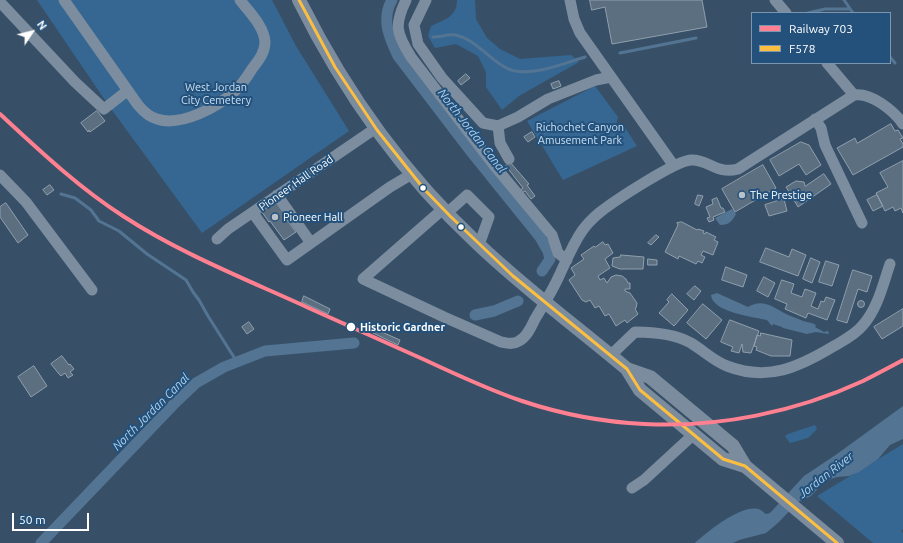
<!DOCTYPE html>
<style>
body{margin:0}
#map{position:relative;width:903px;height:543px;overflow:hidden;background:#375067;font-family:Ubuntu,sans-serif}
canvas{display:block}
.legend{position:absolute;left:751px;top:12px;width:140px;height:52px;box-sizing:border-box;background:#23517b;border:1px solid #7b97b0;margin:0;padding:5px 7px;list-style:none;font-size:12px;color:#fff}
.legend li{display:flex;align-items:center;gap:8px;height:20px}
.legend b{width:20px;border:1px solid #7b97b0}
.north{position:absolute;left:12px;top:12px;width:40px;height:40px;-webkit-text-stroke:3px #23517b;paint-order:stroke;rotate:55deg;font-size:11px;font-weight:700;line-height:16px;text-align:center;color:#fff}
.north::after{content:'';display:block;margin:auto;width:14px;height:18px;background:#fff;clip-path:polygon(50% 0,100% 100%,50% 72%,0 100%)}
.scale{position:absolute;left:12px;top:513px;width:77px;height:18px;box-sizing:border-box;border:2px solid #fff;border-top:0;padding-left:5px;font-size:12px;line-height:14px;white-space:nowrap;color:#fff;-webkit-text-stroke:3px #23517b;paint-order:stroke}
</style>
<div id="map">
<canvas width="903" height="543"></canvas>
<ul class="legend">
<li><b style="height:5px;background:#ff8091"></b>Railway 703</li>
<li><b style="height:5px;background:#fbbe40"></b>F578</li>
</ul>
<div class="north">N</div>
<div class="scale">50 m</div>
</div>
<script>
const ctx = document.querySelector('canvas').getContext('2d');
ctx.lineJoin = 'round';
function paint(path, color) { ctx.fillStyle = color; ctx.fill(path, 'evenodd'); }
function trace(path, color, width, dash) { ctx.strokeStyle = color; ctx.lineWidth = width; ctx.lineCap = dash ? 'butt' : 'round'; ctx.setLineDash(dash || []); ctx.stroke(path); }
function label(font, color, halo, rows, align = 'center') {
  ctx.font = font + ' Ubuntu,sans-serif'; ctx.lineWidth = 4; ctx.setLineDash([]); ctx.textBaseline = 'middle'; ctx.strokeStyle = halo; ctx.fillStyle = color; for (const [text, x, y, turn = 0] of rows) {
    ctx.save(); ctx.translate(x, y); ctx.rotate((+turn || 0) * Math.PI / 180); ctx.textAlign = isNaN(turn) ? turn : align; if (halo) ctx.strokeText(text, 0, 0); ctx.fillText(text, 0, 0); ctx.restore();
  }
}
paint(new Path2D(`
 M37 0H272L296 46 349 131 202 233 109 106Z
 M457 0H475L476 19 487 38 500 49 520 59 571 55 579 62 519 96 502 110 486 87V72L478 56 456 44 435 48 428 36 431 26C444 20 457 17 457 0Z
 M595 86 618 117 616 125 619 128 624 126 637 146 563 180 527 121Z
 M815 425 817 429 808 438 790 443 785 436 788 434Z
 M903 444V529L901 531 903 533V543H873L817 496Z`), '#366792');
paint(new Path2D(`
 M732 209 736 214C732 222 728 225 720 225L715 218Z
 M717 293 748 307C762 298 773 307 786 314 790 316 796 318 801 320 805 322 811 322 816 325L815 327 824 332 828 331 829 333 828 334 816 332 807 334 783 328 782 327 773 324 772 326 767 320C753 317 712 312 711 295Z
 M903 406V439L890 445 878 459 859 472 849 476 837 477 825 481 811 496 798 502 779 522 766 533 739 540 733 543H695C707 532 740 505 758 509 760 509 763 512 766 514L770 513 804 476 837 454Z`), '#537493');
trace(new Path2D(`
 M844 0 853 13
 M808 13 825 9H849
 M433 37C440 37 448 34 455 35 478 39 493 66 515 71 536 75 565 63 585 57
 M620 53 696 38
 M890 57 895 63
 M61 194 75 198 91 210 99 221 119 231 147 254 186 280 193 292 199 300 208 316 237 362`), '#537493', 3);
trace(new Path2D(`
 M392 0C381 19 389 37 398 56L469 149 540 237 548 251 550 259 542 271
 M475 315 494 311 518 301
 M41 543 176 402 196 383 224 367 265 351 354 343`), '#537493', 11);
const building = new Path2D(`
 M590 0H702L707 27 612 44 605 7 592 10Z
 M466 74 470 78 461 85 458 81Z
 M559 81 561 86 553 89 551 84Z
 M97 111 105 121 90 132 89 130 88 132 81 123Z
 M554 124 556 127 544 133 543 130Z
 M891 124 895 131 898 130 903 138 900 139 903 144V147L853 175 837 148 855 138 857 143Z
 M532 132 535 137 528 142 524 137Z
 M801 142 809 145 821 165 806 175 799 164 779 176 770 160Z
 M903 161V213L901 208 895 211 893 207 885 211 876 193 888 187 880 173Z
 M510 162 529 184 527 185 535 196 531 199 525 191 522 193 520 190 523 188 506 166Z
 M763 165 776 188 735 212 722 189Z
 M824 174 831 184 798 207 786 187 796 181 804 182 805 186Z
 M50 185 54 190 47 195 43 190Z
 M698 195 703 196 699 206 695 204Z
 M877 195 883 206 873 211 867 200Z
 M717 198 721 208H723L725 212 713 217 714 220 709 222 707 218 710 217 706 207 713 204 712 200Z
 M784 199 787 211 769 216 765 205Z
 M278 201 285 211 282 213 296 232 284 240 270 221 269 222 262 212Z
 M6 203 28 235 18 243 0 217V207Z
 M682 222 697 230 698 229 704 231 703 233 705 234 706 232 716 237 714 240 718 242 713 255 703 251 701 255 705 257 702 263 698 261 696 264 679 256 678 259 665 252 678 225 677 223Z
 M656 235 659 237 651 245 648 243Z
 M603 242 605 245 608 244 613 253 605 259 610 268 598 276 600 280 604 278 607 283 611 277 616 275 622 276 626 279 628 283H630V289H625V291L630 293 637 303 636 308 635 309 638 314 627 323 625 320 616 326 609 314 605 316 599 306 595 308 590 300 586 302 582 300 569 280 575 275 571 268 584 259 581 255 594 246 595 247Z
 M766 248 789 257 792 249 806 255 798 276 760 262Z
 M621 255 644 257 643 269H620L612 266 613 258 620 257Z
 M811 258 820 262 812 283 803 279Z
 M648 259 657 260V265H648Z
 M826 261 839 265 832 286 819 282Z
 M726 267 747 275 743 287 722 280Z
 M853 270 872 276 867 292 858 289 847 323 837 320Z
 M764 277 775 283 768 297 757 291Z
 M782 280 794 284 791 293 802 297 805 289 816 293 811 306 818 309 821 301 824 302 826 297 835 300 827 320 808 313 806 318 785 309 787 304 775 299Z
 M695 286 701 291 694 300 687 294Z
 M672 294 688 310 674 326 659 313 669 302 667 300Z
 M304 296 330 309 328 314 302 302Z
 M857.5 304a3.5 3.5 0 1 1 7 0a3.5 3.5 0 1 1-7 0Z
 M703 304 722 320 706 339 687 323Z
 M903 309V326L882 339 874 327Z
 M730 320 759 331 751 353 743 352 742 344 739 353 731 351 733 347 721 342Z
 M249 322 254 329 247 334 242 327Z
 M375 329 400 340 398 345 373 333Z
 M761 333 792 340 790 356H771L756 350 757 347 754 346 757 335 760 336Z
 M62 356 69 365 70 364 74 369 70 372 73 375 68 378 65 373 61 376 59 374 51 364Z
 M34 366 47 386 31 397 18 377Z`);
paint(building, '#5c6f80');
trace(building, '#8f9fad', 1);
trace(new Path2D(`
 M64 0 138 105C143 111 149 117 157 119 181 127 218 107 235 91 242 85 247 77 252 69 258 61 265 53 265 42 264 26 249 12 240 0
 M406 0C394 25 396 33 411 57L493 164 552 235 558 253 567 260
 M426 0 414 25 418 44 442 78 483 123 498 126 518 117 548 99 596 80 611 77
 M570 0 574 19 580 33 674 166
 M775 0 786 13
 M0 2 75 82 104 109 127 91
 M827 63 854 95
 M815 119 821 128 825 145 862 223
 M498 126 500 143 509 159
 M0 175 26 202 92 290
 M277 195 311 243
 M443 209 363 279 444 317 501 342C508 343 513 345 519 341 527 337 531 327 535 319 544 304 553 290 560 274 567 259 573 244 582 231 587 224 593 218 599 213 614 201 675 161 691 160 709 159 716 175 738 169L854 95C871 92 894 111 903 124
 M253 213 287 260 390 187 412 174
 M447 213 467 195 489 217 479 245
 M217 239 228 229 376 128
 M611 355 635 332C653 332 675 334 691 343 704 351 714 361 727 366 768 382 799 367 834 346 844 340 855 335 863 325 878 308 883 284 890 264
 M632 488 644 480 694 434`), '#7b8d9e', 11);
trace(new Path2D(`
 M299 0C344 91 403 174 477 243 524 288 577 327 627 369L640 390 723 459 745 466
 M627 369 650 377 733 446 745 466 837 543`), '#7a8c9d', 14);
trace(new Path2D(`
 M299 0 335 67 377 130 424 189 450 216 513 276 627 369 640 390 723 459 745 466 837 543`), '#fbbe40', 3);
trace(new Path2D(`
 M0 114C39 150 78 187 123 216 181 254 248 280 311 309 349 326 387 343 425 360 457 375 489 390 522 401 561 414 603 422 644 424 718 428 796 412 863 381 877 374 890 367 903 360`), '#ff8091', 4);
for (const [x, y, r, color] of [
 [423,188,3.5,"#fff"],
 [742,195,4,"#b9c2ca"],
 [275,217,4,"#b9c2ca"],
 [461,227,3.5,"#fff"],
 [351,327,5,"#fff"]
]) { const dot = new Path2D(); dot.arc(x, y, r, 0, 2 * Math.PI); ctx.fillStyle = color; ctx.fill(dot); trace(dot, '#23517b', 1.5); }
label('11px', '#c9e0f4', '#23517b', [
 ["West Jordan",216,87],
 ["City Cemetery",216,100],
 ["Richochet Canyon",580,127],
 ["Amusement Park",580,140]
]);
label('11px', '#fff', '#23517b', [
 ["Pioneer Hall Road",296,183,-35]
]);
label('11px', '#fff', '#23517b', [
 ["The Prestige",750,195],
 ["Pioneer Hall",283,217]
], 'left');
label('bold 11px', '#fff', '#23517b', [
 ["Historic Gardner",360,327]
], 'left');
label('italic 12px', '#b1d2ed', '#23517b', [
 ["North Jordan Canal",472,131,52],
 ["North Jordan Canal",151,412,-45],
 ["Jordan River",826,475,-38]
]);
</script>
